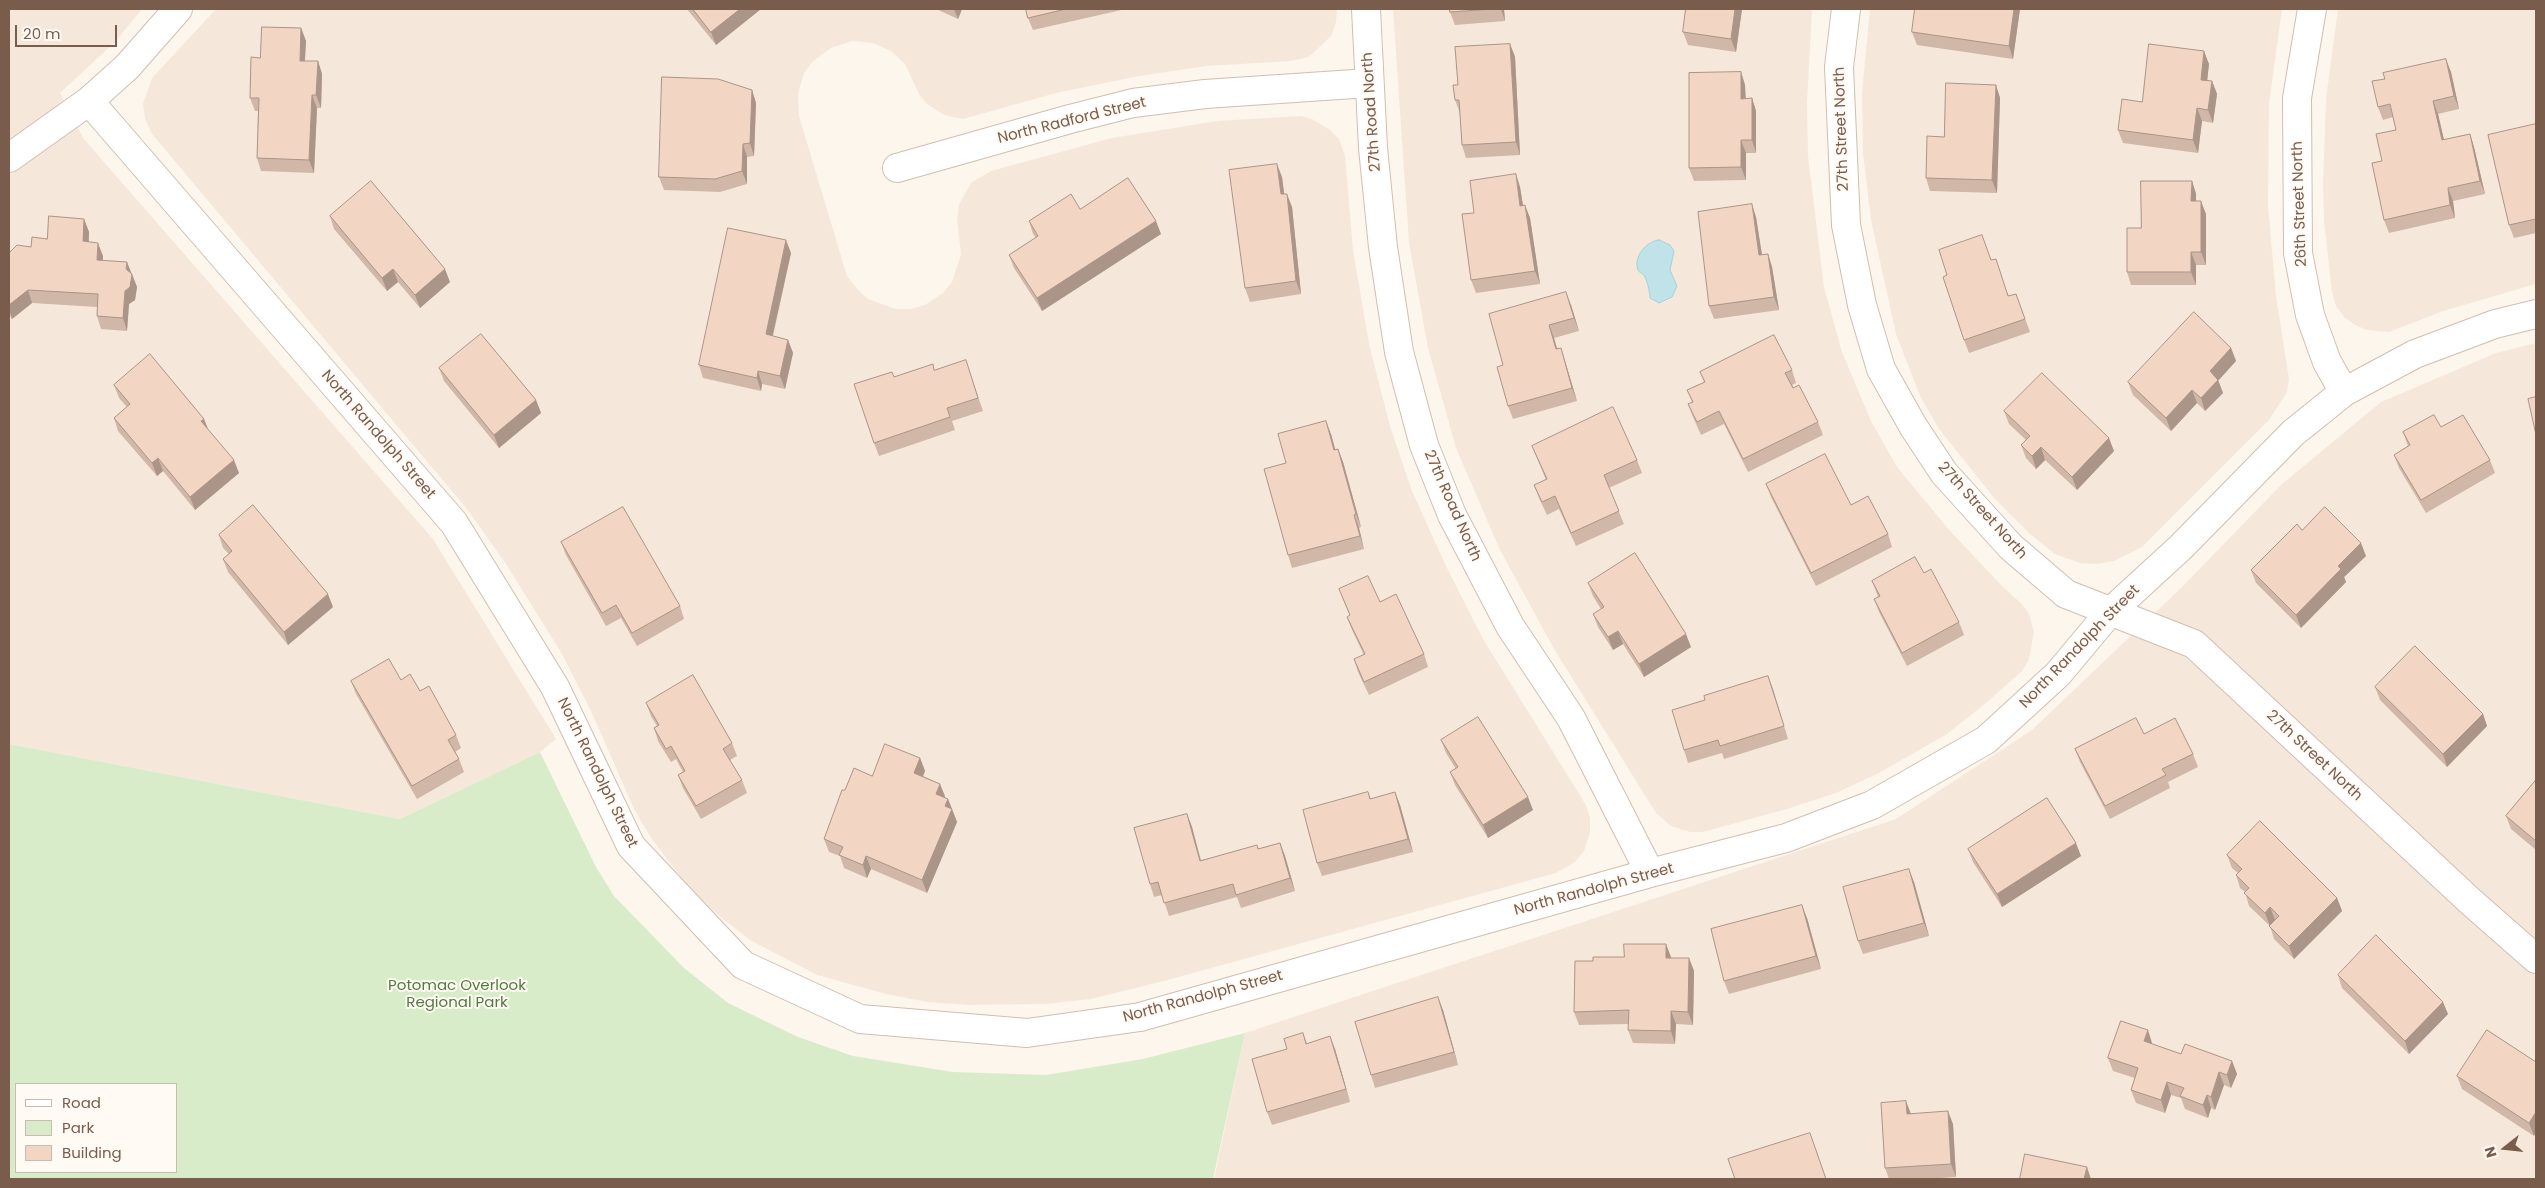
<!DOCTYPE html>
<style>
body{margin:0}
#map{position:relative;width:2545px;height:1188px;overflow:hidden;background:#fdf6ec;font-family:Poppins,sans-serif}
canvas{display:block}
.frame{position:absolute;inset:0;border:10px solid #7a5c4d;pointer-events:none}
.legend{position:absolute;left:15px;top:1083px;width:162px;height:90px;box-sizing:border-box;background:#fffaf3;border:1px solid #cabbb1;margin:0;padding:6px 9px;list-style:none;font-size:15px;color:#7a5c4d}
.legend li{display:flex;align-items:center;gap:10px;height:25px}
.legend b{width:25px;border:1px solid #cabbb1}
.north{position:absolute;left:2480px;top:1123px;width:50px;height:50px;-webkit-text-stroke:4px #fffaf3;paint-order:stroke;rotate:254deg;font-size:14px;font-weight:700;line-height:20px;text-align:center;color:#7a5c4d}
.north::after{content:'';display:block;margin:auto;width:18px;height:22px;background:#7a5c4d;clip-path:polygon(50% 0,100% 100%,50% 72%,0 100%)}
.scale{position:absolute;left:15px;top:25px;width:102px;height:22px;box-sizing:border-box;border:2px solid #7a5c4d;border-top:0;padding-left:6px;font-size:15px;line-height:18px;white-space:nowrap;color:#7a5c4d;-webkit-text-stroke:4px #fffaf3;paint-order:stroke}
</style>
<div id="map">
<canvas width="2545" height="1188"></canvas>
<div class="frame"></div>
<ul class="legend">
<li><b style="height:6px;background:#fff"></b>Road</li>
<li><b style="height:14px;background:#d8ecc9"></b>Park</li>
<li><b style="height:14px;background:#f3d5c3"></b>Building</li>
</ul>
<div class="north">N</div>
<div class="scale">20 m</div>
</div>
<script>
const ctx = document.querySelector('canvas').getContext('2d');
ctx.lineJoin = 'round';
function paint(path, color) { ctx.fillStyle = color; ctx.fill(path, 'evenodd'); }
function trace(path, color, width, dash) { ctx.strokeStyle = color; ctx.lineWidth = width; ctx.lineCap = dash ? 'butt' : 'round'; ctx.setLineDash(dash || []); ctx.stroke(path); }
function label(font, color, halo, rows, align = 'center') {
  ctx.font = font + ' Poppins,sans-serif'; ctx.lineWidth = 4; ctx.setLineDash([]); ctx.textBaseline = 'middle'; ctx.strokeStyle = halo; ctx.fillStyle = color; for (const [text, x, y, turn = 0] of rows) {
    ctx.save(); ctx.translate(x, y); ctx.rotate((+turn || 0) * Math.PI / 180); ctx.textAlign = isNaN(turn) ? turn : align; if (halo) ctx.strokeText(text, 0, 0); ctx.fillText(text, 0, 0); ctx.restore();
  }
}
paint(new Path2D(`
 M9 9H142L114 43 60 93 83 138 433 539 556 739 540 752 400 819 9 744Z
 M216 9H1337L1336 22 1331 36 1309 57 1291 61 1207 66 1139 76 1056 93 963 119 944 115 927 104 919 94 905 64 891 51 873 43 852 41 831 48 813 61 804 73 798 94 799 116 847 276 857 289 868 299 896 309H911L925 305 943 293 952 282 961 254 957 220 959 204 972 182 991 171 1112 138 1217 121 1301 116 1312 119 1330 130 1339 139 1345 156 1353 250 1369 344 1390 426 1412 491 1446 566 1483 639 1586 805 1590 818V832L1584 851 1575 862 1556 873 1164 981 1091 999 1045 1004 971 1005 927 1002 886 994 817 975 750 940 718 915 691 890 651 838 634 809 591 711 562 654 506 564 467 509 152 134 145 119 143 103 152 78Z
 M1393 9H1812L1807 102 1808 156 1824 287 1842 352 1871 421 1897 467 1951 532 2004 588 2022 604 2029 614 2034 632 2029 659 2022 671 1986 703 1947 734 1879 773 1836 793 1787 809 1703 832H1690L1671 826 1656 813 1554 649 1500 550 1456 448 1428 348 1409 243Z
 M1870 9H2282L2269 104 2268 206 2276 296 2289 379 2287 392 2269 420 2142 547 2114 561 2097 564 2080 563 2055 554 2029 533 1995 499 1939 429 1920 396 1896 334 1871 220 1863 153 1862 93Z
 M2338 9H2536V284L2443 311 2389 332 2367 330 2355 325 2344 317 2336 306 2332 292 2324 221 2323 184 2326 99Z
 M2536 343V1179H1214L1245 1033 1896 819 2032 730 2181 588 2282 484 2381 402 2496 353Z`), '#f5e8da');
paint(new Path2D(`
 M9 744 400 819 540 752 596 867 614 896 684 968 728 1003 798 1037 853 1056 953 1072 1046 1075 1143 1059 1245 1033 1213 1179H9ZM16 1084H176V1172H16Z`), '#d8ecc9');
const water = new Path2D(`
 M1659 240 1670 245 1674 251 1670 270 1677 286 1672 297 1659 303 1650 298C1650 293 1647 278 1643 274 1641 273 1639 272 1638 270 1633 256 1647 241 1659 240Z`);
paint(water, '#bfe3e8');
trace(water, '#a5d3da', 1);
const minor = new Path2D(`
 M1366 9 1373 148 1383 247 1399 352 1424 445 1452 515 1510 626 1571 718 1650 873
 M1846 9 1839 67 1846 225 1862 305 1881 369 1913 426 1944 473 2011 547 2066 594 2194 644 2470 901 2536 959
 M2312 9 2297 98 2298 253 2310 315 2327 362 2344 392
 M89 101 454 523 555 687 631 846 743 965 860 1019 1027 1033 1140 1017 1650 873 1786 838 1872 805 1986 740 2058 674 2109 613 2181 547 2293 433 2344 392 2415 354 2495 324 2536 314
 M9 158 89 101 127 67 178 9
 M897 168 1070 119 1133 103 1205 94 1369 83`);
trace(minor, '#d1beb0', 30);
trace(minor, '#fff', 28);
paint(new Path2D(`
 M687 9H761L716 45Z
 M936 9H962L958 19Z
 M1026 9H1126L1033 30 1028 18Z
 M1450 9H1504L1505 21 1455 25 1450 12Z
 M1742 9 1736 52 1688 45 1683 32Z
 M2020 9 2013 59 1917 45 1912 32Z
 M301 28 306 41 305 61H318L322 74 321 108H317L314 173 261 171 257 158 258 111H255L250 98 260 58Z
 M1510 44 1515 57 1520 155 1466 158 1462 145 1460 113 1455 100 1458 85Z
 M2209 64 2207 80 2212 81 2217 94 2213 123 2202 121 2198 153 2123 143 2118 130 2142 102Z
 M1741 72 1745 85 1746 99 1752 98 1756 111V153H1746V180L1694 181 1689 168Z
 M2451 72 2459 109 2438 114 2444 140 2470 134 2474 147 2485 194 2453 201 2455 218 2389 233 2384 220 2382 161 2396 130 2393 117 2383 120 2378 107Z
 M1996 85 2000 98 1997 193 1930 191 1926 178Z
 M752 90 756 103 754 156 747 157V184L720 192 664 190 659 177Z
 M2536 124V233L2514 238 2509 225Z
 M1282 177 1284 194 1292 207 1301 294 1250 302 1245 288Z
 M2192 181 2196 194V201L2206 214V265H2196V285H2131L2127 272 2141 228Z
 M1520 187 1523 205 1530 218 1540 284 1476 293 1471 280 1474 213Z
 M1080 209 1161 234 1042 311 1014 268 1009 255 1036 238 1033 234 1029 221Z
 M330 216 450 282 420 308 398 282 387 291 334 229Z
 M1756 217 1762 255 1768 254 1772 267 1779 310 1714 319 1709 306Z
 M84 219 89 232V242L103 256V260L132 274 137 287 135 300 129 304 127 331 101 329 97 316V307L32 303 12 319 9 314V253L31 247Z
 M791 253 773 336 788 340 793 353 785 389 762 384 761 391 703 378 699 365Z
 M1991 260 2009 296 2016 294 2030 332 1969 353 1964 340Z
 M1571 305 1579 331 1554 338 1557 349 1561 348 1565 361 1577 401 1513 419 1508 406 1503 365Z
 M2231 348 2236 361 2218 380 2223 393 2205 411 2197 403 2171 431 2133 395 2128 382Z
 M439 368 536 400 541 413 499 448 444 381Z
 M935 370 970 373 983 411 952 421 955 430 879 456 874 443 894 377Z
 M1792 370 1796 383 1792 385 1818 422 1823 435 1748 472 1724 424 1701 435 1693 417 1688 404 1692 402 1687 390 1704 382 1700 372Z
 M114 385 204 419 208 429 239 473 195 510 163 471 157 476 118 431 114 418 127 407 119 398Z
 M2004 411 2114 451 2077 490 2045 460 2036 469 2026 458 2021 445 2026 440 2009 424Z
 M2441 427 2490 460 2495 473 2426 513 2399 468 2394 455 2408 446 2403 432Z
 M1331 434 1335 450 1338 449 1343 462 1361 527 1359 528 1364 549 1292 568 1288 555 1286 463Z
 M1532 446 1637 460 1642 473 1609 488 1624 524 1576 546 1559 509 1547 515 1539 498 1534 485 1546 480Z
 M1766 484 1851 505 1888 534 1892 547 1816 586 1771 497Z
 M2302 530 2366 556 2344 577 2346 582 2301 628 2256 583 2251 570Z
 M219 535 333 607 288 645 228 572 223 559 229 554 223 548Z
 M561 542 680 606 684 619 637 646 621 618 606 626 566 555Z
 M1924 573 1959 622 1964 635 1907 666 1879 612 1874 599 1878 597 1872 581Z
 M1588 583 1691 647 1644 677 1623 644 1613 650 1598 627 1593 614 1601 609 1593 596Z
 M1339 589 1380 602 1424 654 1428 667 1369 695 1358 672 1354 659 1364 655 1352 630 1347 617 1350 616Z
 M1768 676 1788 739 1724 759 1722 753 1688 763 1684 750 1705 700Z
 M401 680 420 691 456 735 461 748 455 752 459 759 464 772 417 799 356 694 351 681Z
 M2375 687 2483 714 2487 726 2447 767 2380 700Z
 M646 703 732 743 737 756 730 760 742 780 747 793 701 819 683 788 678 775 683 772 676 759 671 762 658 741 654 728 657 726 651 716Z
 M2144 734 2193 754 2198 767 2168 782 2170 788 2110 819 2080 762 2075 749Z
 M1441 740 1533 810 1488 838 1455 785 1450 772 1456 769 1446 753Z
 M920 758 925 771 923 776 940 784 944 797 948 799 957 822 927 893 871 869 867 878 844 868 840 856 829 852 824 839 872 776Z
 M2536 780V850L2511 829 2506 816Z
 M1368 792 1371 799 1395 792 1400 805 1413 852 1322 876 1317 863Z
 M1187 814 1192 827 1201 860 1259 849 1280 843 1285 856 1295 891 1241 908 1237 897 1169 916 1162 895 1154 897 1150 884Z
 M1968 849 2081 856 2002 907 1973 862Z
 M2227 855 2337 898 2342 911 2294 959 2274 939 2270 926 2249 906 2245 892 2240 888 2236 875 2238 873 2232 868Z
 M1914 882 1929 936 1863 954 1858 941Z
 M1807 918 1821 969 1729 994 1724 981Z
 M1671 958H1689L1694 971 1693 1025 1676 1024 1675 1044 1633 1043 1628 1030 1629 1024 1579 1025 1574 1012 1593 961Z
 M2338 975 2448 1014 2409 1054 2342 988Z
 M1443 1010 1458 1065 1375 1088 1371 1075Z
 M1303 1033 1307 1043 1335 1049 1350 1102 1272 1125 1267 1112 1287 1049Z
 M2152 1043V1044L2181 1054 2232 1061 2237 1074 2231 1088 2224 1085 2215 1110 2211 1108 2208 1118 2185 1109 2181 1098 2171 1095 2165 1113 2136 1103 2131 1090 2135 1078 2113 1071 2108 1058Z
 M2536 1062 2534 1136 2462 1089 2457 1076Z
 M1911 1113 1953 1124 1956 1177 1925 1179H1889L1885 1168Z`), '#d1b7a8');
paint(new Path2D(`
 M740 9H761L716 45 711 32Z
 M954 9H962L958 19Z
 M1501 9H1504L1505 21Z
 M1735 9H1742L1736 52 1731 39Z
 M2014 9H2020L2013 59 2009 46Z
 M301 28 306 41 304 74 300 61Z
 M1510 44 1515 57 1520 155 1516 142Z
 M2204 51 2209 64 2206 92 2201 80Z
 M2446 59 2451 72 2459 109 2454 96Z
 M318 61 322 74 321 108 316 95Z
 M1741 72 1745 85 1746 112 1741 99Z
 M2212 81 2217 94 2213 123 2208 110Z
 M1996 85 2000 98 1997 193 1992 180Z
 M752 90 756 103 754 156 750 143Z
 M312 95 317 108 314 173 309 160Z
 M1752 98 1756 111V153L1752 140Z
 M2433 101 2438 114 2447 153 2442 140Z
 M2197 108 2202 121 2198 153 2193 140Z
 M2470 134 2474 147 2485 194 2480 181Z
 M1741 140 1746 153V180L1741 167Z
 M743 144 747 157V184L742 171Z
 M1277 164 1282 177 1286 207 1281 194Z
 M1516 174 1520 187 1525 219 1520 206Z
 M2192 181 2196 194V214L2191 201Z
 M2448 188 2453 201 2455 218 2450 205Z
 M1287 194 1292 207 1301 294 1296 281Z
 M2201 201 2206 214V265L2201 252Z
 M1752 204 1756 217 1764 268 1759 255Z
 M1525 205 1530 218 1540 284 1535 271Z
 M84 219 89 232 88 254 83 241Z
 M1156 221 1161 234 1042 311 1037 298Z
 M786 240 791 253 770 347 766 334Z
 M98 243 103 256 102 273 97 260Z
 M2191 252 2196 265V285L2191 272Z
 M1768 254 1772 267 1779 310 1774 297Z
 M127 262 137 287 135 300 129 304 127 331 123 318Z
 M393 269 398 282 387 291 382 278Z
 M445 269 450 282 420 308 415 295Z
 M28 290 32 303 12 319 9 309V305Z
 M1566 292 1571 305 1579 331 1574 318Z
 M1549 325 1554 338 1561 362 1556 349Z
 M788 340 793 353 785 389 780 376Z
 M1561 348 1565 361 1577 401 1572 388Z
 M2231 348 2236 361 2218 381V380L2223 393 2205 411 2201 398 2210 371Z
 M758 371 762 384 761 391 757 378Z
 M2192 390 2197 403 2171 431 2166 418Z
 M536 400 541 413 499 448 494 435Z
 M204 419 209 432 201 421Z
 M1326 421 1331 434 1339 463 1334 450Z
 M2109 438 2114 451 2077 490 2072 477Z
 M2041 447 2045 460 2036 469 2032 456Z
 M1338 449 1343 462 1361 527 1356 514Z
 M158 458 163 471 157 476 152 463Z
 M234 460 239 473 195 510 190 497Z
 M1354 515 1359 528 1364 549 1360 536Z
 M2361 543 2366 556 2344 577 2346 582 2301 628 2296 615 2338 566Z
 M328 594 333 607 288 645 284 632Z
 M1618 631 1623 644 1613 650 1608 637Z
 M1686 634 1691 647 1644 677 1639 664Z
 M1768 676 1773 689 1788 739 1784 726Z
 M2483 714 2487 726 2447 767 2443 754Z
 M920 758 925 771 919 786 914 773Z
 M940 784 945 796 940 807 936 794Z
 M1395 792 1400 805 1413 852 1408 839Z
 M1528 797 1533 810 1488 838 1483 825Z
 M948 799 957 822 927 893 922 880 945 806Z
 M1187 814 1192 827 1204 874 1200 861Z
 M1280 843 1285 856 1295 891 1290 878Z
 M2076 843 2081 856 2002 907 1997 894Z
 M866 856 871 869 867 878 863 865Z
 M1909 869 1914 882 1929 936 1924 923Z
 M2337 898 2342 911 2294 959 2289 946Z
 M1802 905 1807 918 1821 969 1816 956Z
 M2270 907 2275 920 2270 926 2265 913Z
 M1666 944 1671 957 1670 971 1666 958Z
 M1689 958 1694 971 1693 1025 1688 1012Z
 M1438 997 1443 1010 1458 1065 1454 1052Z
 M2443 1002 2448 1014 2409 1054 2405 1041Z
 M1671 1011 1676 1024 1675 1044 1671 1031Z
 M2148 1030 2152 1043 2149 1054 2144 1041Z
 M1330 1036 1335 1049 1350 1102 1346 1089Z
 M2232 1061 2237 1074 2231 1088 2227 1075Z
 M2219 1072 2224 1085 2215 1110 2211 1097Z
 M2167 1082 2171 1095 2165 1113 2161 1100Z
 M2207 1095 2211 1108 2208 1118 2203 1105Z
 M1906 1101 1911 1114H1907Z
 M1948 1111 1953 1124 1956 1177 1951 1164Z
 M2536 1112V1132L2534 1136 2529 1123Z
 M2087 1167 2091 1179H2084Z`), '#aa9588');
const building = new Path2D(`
 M693 9H740L711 32Z
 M1026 9H1066L1028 18Z
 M1450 9H1493L1450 12Z
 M1686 9H1735L1731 39 1683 32Z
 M1915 9H2014L2009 46 1912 32Z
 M262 27 301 28 300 61H318L316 95H312L309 160 257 158 259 98H250L251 57 260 58Z
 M1510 44 1516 142 1462 145 1459 100H1455L1453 85H1458L1455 47Z
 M2149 44 2204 51 2201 80 2212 81 2208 110 2197 108 2193 140 2118 130 2122 99 2142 102Z
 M2446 59 2454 96 2433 101 2442 140 2470 134 2480 181 2448 188 2450 205 2384 220 2372 163 2382 161 2376 134 2396 130 2390 104 2378 107 2372 81 2385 79 2383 73Z
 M1741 72V99L1752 98V140H1741V167L1689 168V73Z
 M662 77 718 79 752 90 750 143 743 144 742 171 715 179 659 177Z
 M1946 83 1996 85 1992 180 1926 178 1927 136 1944 137Z
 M2536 124V219L2509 225 2488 135Z
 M1277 164 1281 194H1287L1296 281 1245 288 1229 170Z
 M1516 174 1520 206 1525 205 1535 271 1471 280 1462 214 1474 213 1470 181Z
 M1128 178 1156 221 1037 298 1009 255 1038 236 1029 221 1071 194 1080 209Z
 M371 181 445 269 415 295 393 269 382 278 330 216Z
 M2141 181H2192L2191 201H2201V252H2191V272H2127V228H2141Z
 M1752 204 1759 255 1768 254 1774 297 1709 306 1698 212Z
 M49 216 84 219 83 241 98 243 97 260 127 262 126 269 132 274 130 287 125 291 123 318 97 316 98 294 28 290 9 305V253L17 245 31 247 32 237 47 239Z
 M728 228 786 240 766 334 788 340 780 376 758 371 757 378 699 365Z
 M1982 235 1991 260 1996 259 2008 296 2016 294 2025 319 1964 340 1943 277 1947 275 1939 250Z
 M1566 292 1574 318 1549 325 1556 349 1561 348 1572 388 1508 406 1497 367 1503 365 1489 314Z
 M2194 312 2231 348 2210 371 2218 380 2201 398 2192 390 2166 418 2128 382Z
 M481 334 536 400 494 435 439 368Z
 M1774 335 1792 370 1785 373 1793 388 1799 385 1818 422 1743 459 1719 411 1697 422 1688 404 1693 402 1687 390 1705 382 1700 372Z
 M150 354 204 419 201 421 234 460 190 497 158 458 152 463 114 418 130 404 114 385Z
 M966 360 978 398 947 408 950 417 874 443 854 384 892 372 894 377 933 364 934 370Z
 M2042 373 2109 438 2072 477 2041 447 2032 456 2021 445 2030 436 2004 411Z
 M2536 397V435L2528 399Z
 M1613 407 1637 460 1604 475 1619 511 1571 533 1555 496 1542 502 1534 485 1547 479 1532 446Z
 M2434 415 2441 427 2463 415 2490 460 2421 500 2394 455 2410 445 2403 432Z
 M1326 421 1334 450 1338 449 1356 514 1354 515 1360 536 1288 555 1264 469 1286 463 1278 434Z
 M1825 454 1851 505 1868 496 1888 534 1811 573 1766 484Z
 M253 505 328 594 284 632 223 559 232 551 219 535Z
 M623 507 680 606 632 633 616 605 602 613 561 542Z
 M2325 507 2361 543 2338 566 2341 569 2296 615 2251 570 2297 524 2302 530Z
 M1635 553 1686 634 1639 664 1618 631 1608 637 1593 614 1604 607 1588 583Z
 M1915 557 1924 573 1931 569 1959 622 1902 653 1874 599 1880 596 1872 581Z
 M1368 576 1380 602 1396 594 1424 654 1364 682 1354 659 1365 654 1347 617 1350 615 1339 589Z
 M2415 646 2483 714 2443 754 2375 687Z
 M389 659 401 680 410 674 420 691 429 686 456 735 448 740 459 759 412 786 351 681Z
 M693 675 732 743 723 749 742 780 696 806 678 775 685 771 671 746 666 749 654 728 659 725 646 703Z
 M1768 676 1784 726 1720 746 1718 740 1684 750 1672 710 1705 700 1704 696Z
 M1478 717 1528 797 1483 825 1450 772 1458 767 1441 740Z
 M2136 718 2144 734 2175 718 2193 754 2162 769 2166 775 2105 806 2075 749Z
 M885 744 920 758 914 773 940 784 936 794 948 799 945 806 952 809 922 880 866 856 863 865 839 855 843 847 824 839 842 790H845L854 768 872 776Z
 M2536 780V841L2506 816Z
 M1368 792 1370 799 1395 792 1408 839 1317 863 1303 810Z
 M2047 798 2076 843 1997 894 1968 849Z
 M1187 814 1200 861 1257 845 1258 849 1280 843 1290 878 1236 895 1233 884 1164 903 1158 882 1150 884 1134 828Z
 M2260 821 2337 898 2289 946 2269 926 2279 916 2270 907 2265 913 2244 893 2249 888 2236 875 2242 869 2227 855Z
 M1909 869 1924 923 1858 941 1843 887Z
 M1802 905 1816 956 1724 981 1711 929Z
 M2376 935 2443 1002 2405 1041 2338 975Z
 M1624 944H1666V958H1689L1688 1012 1671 1011V1031L1628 1030 1629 1010 1574 1012 1575 961H1593V957H1624Z
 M1438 997 1454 1052 1371 1075 1355 1022Z
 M2121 1021 2148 1030 2144 1041 2181 1054 2185 1044 2232 1061 2227 1075 2219 1072 2211 1097 2207 1095 2203 1105 2180 1096 2184 1088 2167 1082 2161 1100 2131 1090 2138 1068 2108 1058Z
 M2487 1030 2536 1062V1112L2529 1123 2457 1076Z
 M1303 1033 1306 1044 1330 1036 1346 1089 1267 1112 1252 1059 1287 1049 1284 1039Z
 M1906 1101 1907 1114 1948 1111 1951 1164 1885 1168 1881 1103Z
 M1810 1133 1826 1179H1735L1728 1159Z
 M2025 1154 2087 1167 2084 1179H2020Z`);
paint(building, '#f3d5c3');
trace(building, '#aa9588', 1);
label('15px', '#7a5c4d', '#fffaf3', [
 ["27th Road North",1372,112,-94],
 ["North Radford Street",1072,121,-14],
 ["27th Street North",1842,129,-92],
 ["26th Street North",2300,204,-92],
 ["North Randolph Street",378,435,49],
 ["27th Road North",1452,506,66],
 ["27th Street North",1982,511,48],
 ["North Randolph Street",2080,647,-46],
 ["27th Street North",2314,756,43],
 ["North Randolph Street",597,773,64],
 ["North Randolph Street",1594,890,-15],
 ["North Randolph Street",1203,997,-15]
]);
label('15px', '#537a41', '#fffaf3', [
 ["Potomac Overlook",457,986],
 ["Regional Park",457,1003]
]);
</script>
